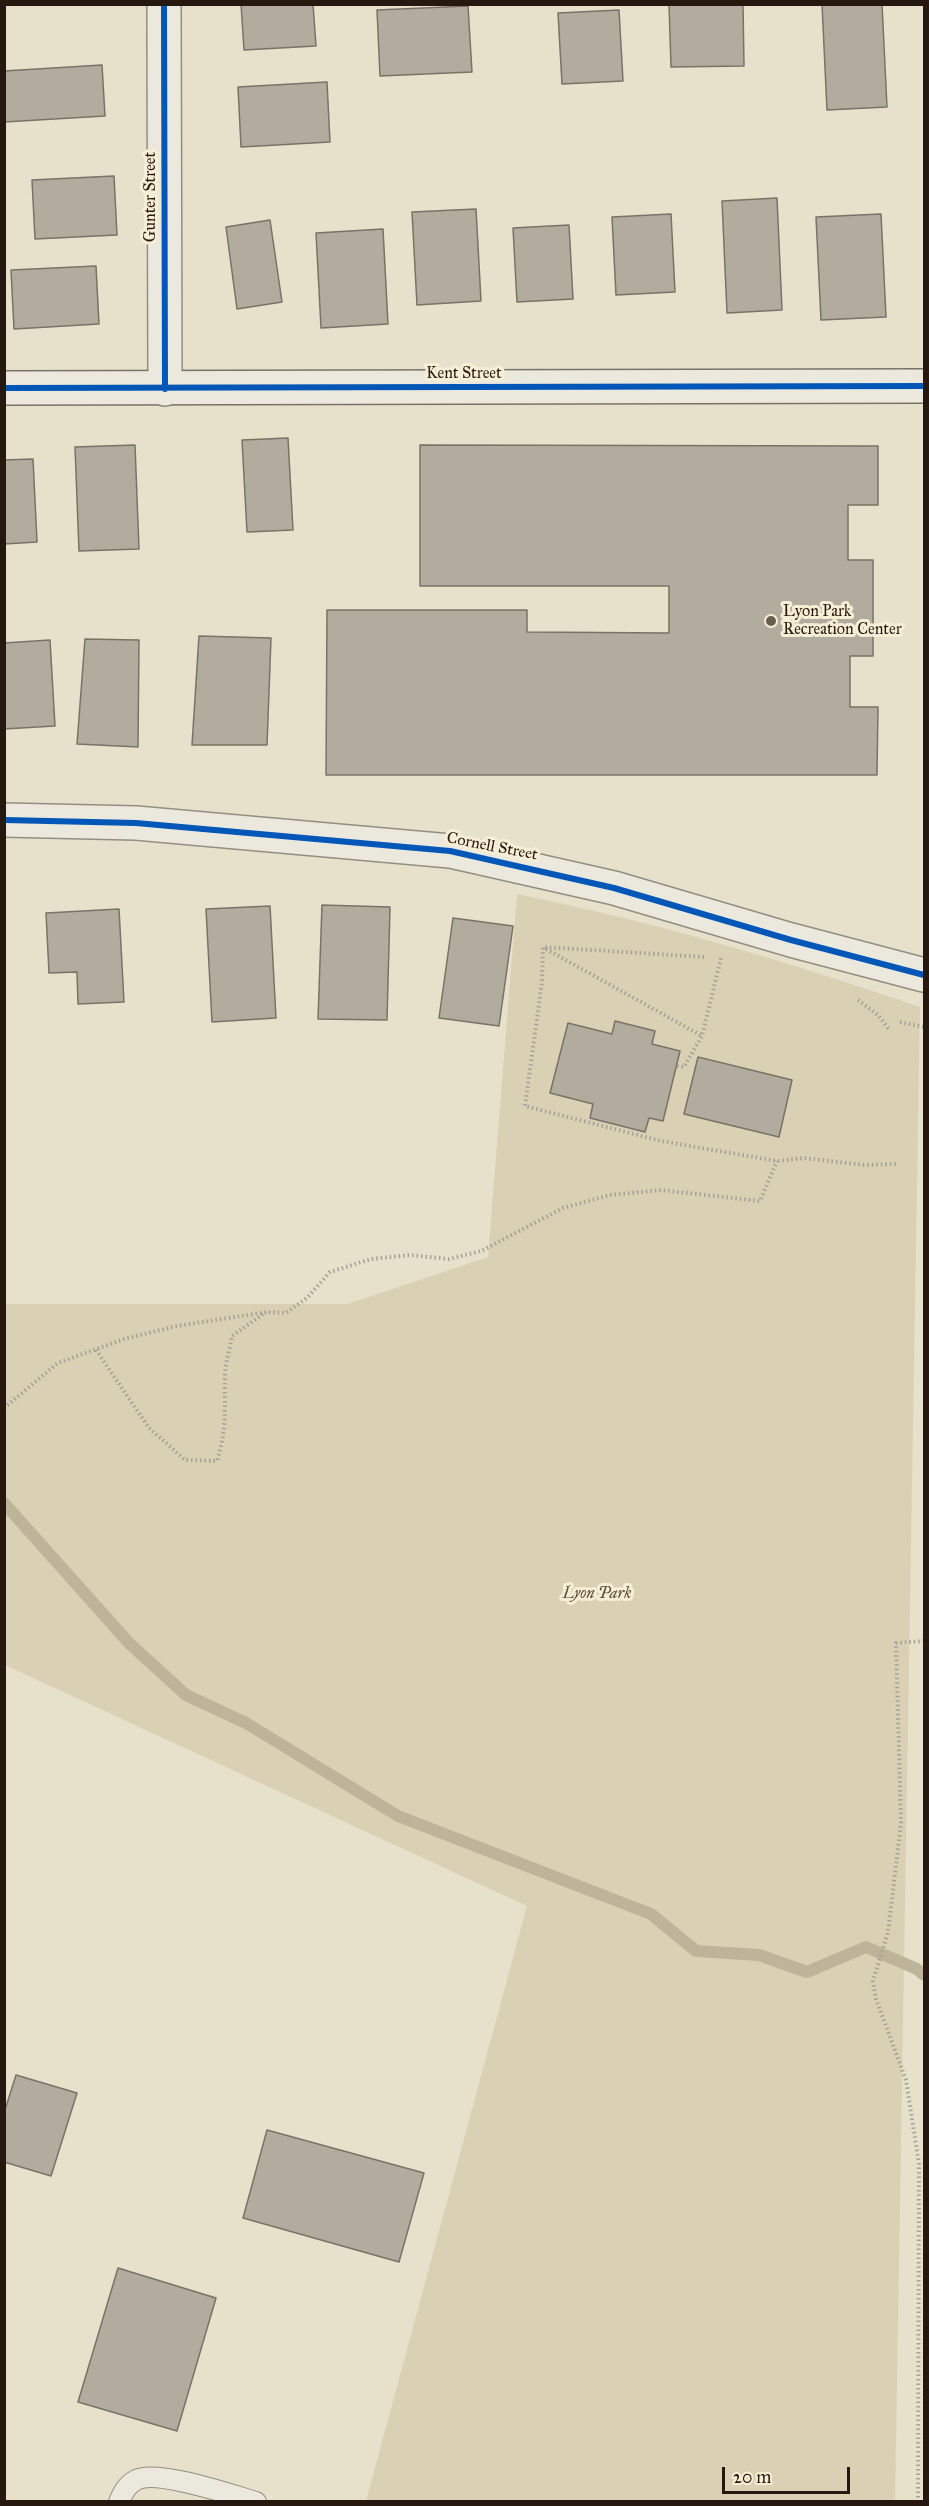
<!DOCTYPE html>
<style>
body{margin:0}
#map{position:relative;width:929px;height:2506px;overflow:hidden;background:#e7e1cb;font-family:"IM FELL Great Primer",serif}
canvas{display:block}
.frame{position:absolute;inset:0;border:6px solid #26170f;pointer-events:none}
.scale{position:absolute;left:722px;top:2467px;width:128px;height:27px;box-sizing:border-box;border:3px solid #26170f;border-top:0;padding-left:8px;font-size:18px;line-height:21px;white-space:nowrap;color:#26170f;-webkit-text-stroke:4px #f7efd5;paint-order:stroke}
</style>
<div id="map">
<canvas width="929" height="2506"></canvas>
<div class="frame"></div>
<div class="scale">20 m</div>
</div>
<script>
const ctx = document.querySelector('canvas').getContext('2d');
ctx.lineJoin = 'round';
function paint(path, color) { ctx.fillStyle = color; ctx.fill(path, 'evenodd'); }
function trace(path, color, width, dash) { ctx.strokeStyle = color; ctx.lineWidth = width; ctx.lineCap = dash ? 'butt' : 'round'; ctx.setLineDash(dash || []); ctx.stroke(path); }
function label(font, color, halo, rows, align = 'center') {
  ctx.font = font + ' "IM FELL Great Primer",serif'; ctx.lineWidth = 6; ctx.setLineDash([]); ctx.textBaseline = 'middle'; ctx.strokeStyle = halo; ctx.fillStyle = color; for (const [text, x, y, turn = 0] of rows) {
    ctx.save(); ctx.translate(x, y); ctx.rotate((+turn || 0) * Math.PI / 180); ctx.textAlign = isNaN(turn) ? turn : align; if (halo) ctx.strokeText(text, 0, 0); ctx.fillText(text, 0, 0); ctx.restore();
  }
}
paint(new Path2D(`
 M517 894C655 922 787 961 920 1007L895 2501H366L527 1906 5 1665V1304H347L488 1257Z`), '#dad1b4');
trace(new Path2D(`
 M4 1503 129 1643 186 1695 246 1723 398 1816 651 1914 696 1951 759 1955 807 1972 866 1947 917 1969 924 1975`), '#beb499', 12);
const building = new Path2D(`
 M241 4H313L316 46 244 50Z
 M669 4H743L744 66 671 67Z
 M822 4H882L887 107 827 110Z
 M468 6 472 72 380 76 377 10Z
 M619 10 623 81 562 84 558 13Z
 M102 65 105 116 4 122V71Z
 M327 82 330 142 241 147 238 87Z
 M114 176 117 235 35 239 32 180Z
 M777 198 782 310 727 313 722 201Z
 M476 209 481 301 417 305 412 212Z
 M671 214 675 292 616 295 612 217Z
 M881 214 886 317 821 320 816 217Z
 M270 220 282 302 237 309 226 227Z
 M569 225 573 299 517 302 513 228Z
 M383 229 388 324 321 328 316 233Z
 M96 266 99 324 14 329 11 270Z
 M288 438 293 530 247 532 242 440Z
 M135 445 139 549 79 551 75 447Z
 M420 445 878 446V505H848V560H873V656H850V707H878L877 775H326L327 610H527V632L669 633V586H420Z
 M33 459 37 542 4 544V460Z
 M199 636 271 638 267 745H192Z
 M85 639 139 640 138 747 77 744Z
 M50 640 55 726 4 729V643Z
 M322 905 390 907 387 1020 318 1019Z
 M270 906 276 1018 212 1022 206 909Z
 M119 909 124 1002 78 1004 77 972 49 973 46 913Z
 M453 918 513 926 499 1026 439 1018Z
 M615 1021 655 1031 652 1044 680 1051 663 1121 649 1118 645 1132 590 1118 593 1104 550 1093 568 1023 612 1034Z
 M698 1057 792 1080 779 1137 684 1114Z
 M16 2075 77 2093 51 2176 4 2162V2113Z
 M267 2130 424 2173 399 2262 243 2218Z
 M118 2268 216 2298 177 2431 78 2402Z`);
paint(building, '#b1ac9d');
trace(building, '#797367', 1.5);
const lane = new Path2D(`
 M119 2502C123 2492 127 2485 136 2480 156 2469 232 2495 256 2502`);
const street = new Path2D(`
 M164 4 165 389
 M4 820 136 823 450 851 614 888 791 940 924 975`);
const secondary = new Path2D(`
 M4 388 924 386`);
trace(lane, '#938e81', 22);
trace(street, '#938e81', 36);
trace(secondary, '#797367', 36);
trace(new Path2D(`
 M546 949 702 1036
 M704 957 543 947 542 982 525 1106 661 1141 777 1161 804 1158 864 1165 897 1164
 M858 1000 878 1015 890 1031
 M900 1022 924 1027
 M677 1066 684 1067 702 1036 721 958
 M96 1350 149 1428 185 1460 217 1461C228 1425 224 1408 225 1373 226 1361 230 1348 232 1336L266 1312
 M4 1408 58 1363 124 1339 177 1326 267 1312 286 1313 308 1297 330 1272 371 1259 410 1255 449 1259 481 1251 563 1208 610 1195 661 1190 760 1201 777 1161
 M918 2502 919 2164 906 2080 876 1999 873 1981 888 1932 901 1823 896 1643 924 1641`), '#a6a198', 4, [1.5, 3]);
trace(lane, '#ebe8dd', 20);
trace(street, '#ebe8dd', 33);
trace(secondary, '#ebe8dd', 33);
trace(new Path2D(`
 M164 4 165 389
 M4 388 924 386
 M4 820 136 823 450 851 614 888 791 940 924 975`), '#0057b8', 6);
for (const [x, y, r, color] of [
 [771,621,6,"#6a5e51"]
]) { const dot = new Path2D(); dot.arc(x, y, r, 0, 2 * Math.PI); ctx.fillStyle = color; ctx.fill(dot); trace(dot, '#f7efd5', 2); }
label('16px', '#26170f', '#f7efd5', [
 ["Gunter Street",151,197,-90],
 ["Kent Street",464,374],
 ["Cornell Street",492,847,11]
]);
label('16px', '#26170f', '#f7efd5', [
 ["Lyon Park",783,612],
 ["Recreation Center",783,630]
], 'left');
label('italic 16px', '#594b3b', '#f7efd5', [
 ["Lyon Park",597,1594]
]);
</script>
